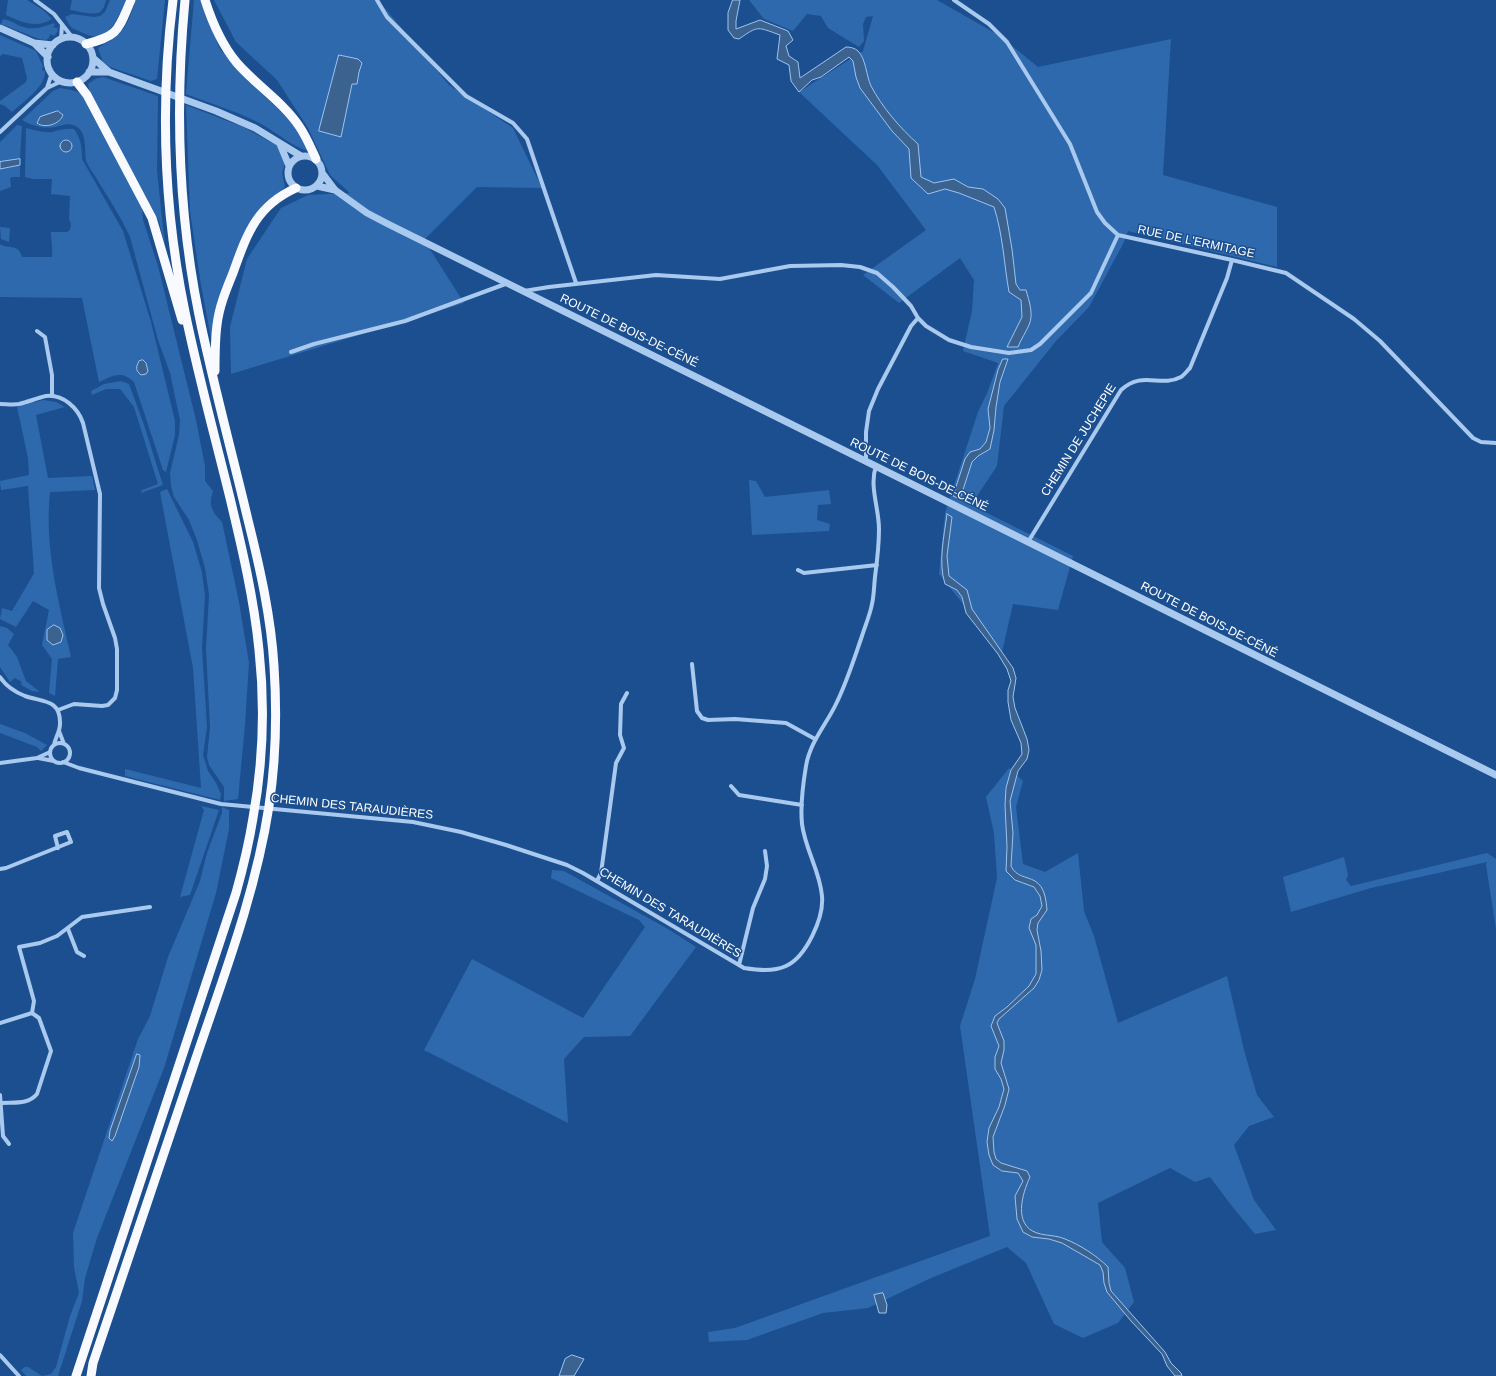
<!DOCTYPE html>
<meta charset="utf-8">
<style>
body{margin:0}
canvas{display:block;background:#1b4f8f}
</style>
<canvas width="1496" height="1376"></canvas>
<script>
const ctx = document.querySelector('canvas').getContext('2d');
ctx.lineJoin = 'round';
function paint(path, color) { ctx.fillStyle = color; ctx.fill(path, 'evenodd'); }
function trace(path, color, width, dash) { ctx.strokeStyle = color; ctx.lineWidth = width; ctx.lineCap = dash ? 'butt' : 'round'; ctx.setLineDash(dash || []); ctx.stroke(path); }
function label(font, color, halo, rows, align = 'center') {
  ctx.font = font + ' Helvetica,sans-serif'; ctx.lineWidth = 3; ctx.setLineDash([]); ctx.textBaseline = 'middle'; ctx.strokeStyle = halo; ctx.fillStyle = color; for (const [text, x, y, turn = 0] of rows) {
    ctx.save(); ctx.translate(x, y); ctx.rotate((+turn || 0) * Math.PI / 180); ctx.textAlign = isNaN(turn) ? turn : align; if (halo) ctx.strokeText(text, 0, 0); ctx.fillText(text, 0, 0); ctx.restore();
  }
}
paint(new Path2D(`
 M8 0H27L43 10 52 19C37 29 21 22 6 15Z
 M72 0H106C105 4 104 9 100 12 93 16 78 11 70 10Z
 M110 0H126C118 18 108 46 83 33 70 27 72 30 65 17L72 14 94 17 100 16 105 12Z
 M136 0H165L157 79 151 81 110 67 103 62 98 48C105 43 114 40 119 34 128 25 132 11 136 0Z
 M194 0H200L220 49 246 79 285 115 305 140 308 151C291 146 279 134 263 125 239 112 212 104 186 94Z
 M214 0H378L449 85 513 128 542 188 477 187 424 240 464 303 231 374 230 327 247 259 281 208 308 195 350 193 330 175 308 128 277 80 236 42Z
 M749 0H937L1000 36 1038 67 1171 39 1163 175 1277 207V267L1128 231 1123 244 1089 307 1056 341 1004 406 997 466 971 505 1073 556 1058 610 1013 604 1002 652 939 574 945 513 978 412 988 391 998 363 963 351 972 311 974 280 960 258 899 303 863 275 926 230 877 165 799 92 863 51 873 16 866 17 863 24 864 41 859 47 828 28 821 16 807 14 793 31 764 19Z
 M3 19C9 20 13 22 18 25 30 31 42 28 54 23L55 25 53 27 57 28 58 31 54 36 50 34 49 38 46 40 39 39 1 24Z
 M0 35 36 51 43 66 42 70 45 71C46 87 23 102 12 112L5 106 0 104V101L26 82 27 78 22 58 3 54 0 56Z
 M103 77 158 96 157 171 165 247 159 221 89 90 88 84 95 79Z
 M60 88C82 92 80 90 90 111L142 207 143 220 158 266 196 420 205 466V481L213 491C208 505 212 512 222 522L239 602 249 663 245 725 238 799 224 801V787L209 765 207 757 210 727 206 649 209 595 205 568 197 540 189 520 174 497 171 486 170 473 179 435 180 420 170 373 158 340 130 237C121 217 109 199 98 181 95 175 88 167 86 160 84 148 88 130 73 125 67 123 61 126 55 127 43 129 32 126 22 120L53 91Z
 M186 105 243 127 278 146 285 163 282 173 285 187 264 206 248 227 213 340 211 338 201 285 190 211Z
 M17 125 22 126 20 159 0 162V142Z
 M26 128C34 130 44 133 52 132 60 130 65 128 74 129 81 139 82 147 82 159L123 231 151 322 175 421V435L166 472 163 470 134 382C121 370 112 376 99 382L82 298 0 297V244C10 250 18 243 22 257H52C53 249 51 241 51 232H67L70 230 71 224 69 219 70 196 51 194 52 179H33L25 177Z
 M20 165V177H13L10 178 11 187 0 191V169Z
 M0 227 10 228 9 242 1 239Z
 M121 381 129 384 143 422 163 485 141 493 142 490 158 484 134 407 120 389H106L92 395 91 391 104 384Z
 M43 400 56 402 65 407 36 415 48 478 92 476 95 490 50 492C44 548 59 603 71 657L58 659 55 696 49 693 52 659 42 645 49 610 33 601 16 627 0 619 2 608 12 611 33 575 34 573 28 486 1 490 0 481 29 475 28 458 17 407Z
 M749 480 756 481 765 497 829 490 831 504 818 505 817 520 830 524 829 531 752 535Z
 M167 489 193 542 202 572 205 596 202 648 207 727 203 755 208 771 216 783 221 794 220 800 125 776V769L201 788 193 668 160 492Z
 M0 626 7 628 14 634 8 645 17 657 26 681 40 692 32 691 21 685 22 682 15 678 10 682 0 667Z
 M0 724 25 733 47 745 41 751 37 747 0 733Z
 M1009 768 1023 781 1016 807 1023 864 1045 872 1078 853 1084 911 1094 936 1118 1023 1227 976 1244 1050 1257 1095 1274 1117 1249 1126 1234 1145 1254 1200 1276 1230 1255 1234 1231 1205 1210 1177 1195 1182 1170 1168 1098 1203 1102 1242 1125 1268 1134 1302 1118 1323 1083 1338 1054 1324 1026 1263 1007 1247 931 1278 868 1308 823 1313 747 1340 709 1342 708 1332 735 1328 990 1236 960 1026 975 979 997 878 994 833 986 797Z
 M201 806 219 810 190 895 180 897 204 810Z
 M222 807 229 810V829L216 893 164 1068 97 1238 85 1278 82 1301 58 1376H42L51 1374 56 1367 70 1316 79 1293 74 1267 73 1233 138 1039 150 1016 168 957 200 881 207 853 222 813Z
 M1487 853 1496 859V929L1486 865 1487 862 1371 888 1291 912 1283 877 1344 857 1348 875 1346 880 1351 886Z
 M552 870 564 871 668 929 696 947 630 1036 584 1037 564 1059 568 1123 424 1050 472 959 583 1018 645 927 639 920 551 878Z
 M25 1367H28L42 1376H26L21 1370Z`), '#2e69ad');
const water = new Path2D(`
 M733 0H740L736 21V29L760 20 788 31 793 40 786 46 789 56 798 62 800 78 846 47C850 47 855 48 858 51 866 59 866 75 871 86 882 107 900 128 918 144L921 177 934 183 954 179 968 187 983 189 998 199 1005 208 1012 249 1016 284 1020 290H1026C1029 301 1034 314 1029 325 1026 332 1021 339 1018 347H1007L1022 317 1021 300 1009 292C1004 264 1003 235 994 207L959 193 945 189 928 194 911 178 909 149 892 131 860 88 856 77 853 61 849 57 821 77 812 80 799 92 791 81 789 65 777 59 780 35C757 27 759 25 739 39L734 38 728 30V13Z
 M339 55 358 59 362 63 359 72 357 84H352L341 137 319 131Z
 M58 111 63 115C60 124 45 129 37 123L40 117Z
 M60 146a6 6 0 1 1 12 0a6 6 0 1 1-12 0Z
 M20 159V165L0 169V162Z
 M1003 359H1008L1000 382 996 407 994 430 990 449 978 456 972 462 960 499 953 496 965 459 970 452 980 449 986 442 990 428 988 409 998 370Z
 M143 360 146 363 148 371 146 374 141 375C135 370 136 367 139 361Z
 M947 514 952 517 947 556 949 576 967 590 972 609 1013 668 1016 678 1013 697 1015 708 1027 739 1029 750 1027 759 1018 771 1010 801 1013 833 1011 866C1016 877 1026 876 1035 881 1045 887 1046 900 1047 910L1038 923 1037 930 1041 951 1042 970 1039 980 1034 988 999 1019 997 1023 1004 1041V1050L1001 1063 1009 1089 1005 1105 993 1137 994 1152 996 1159 1001 1163 1027 1171 1030 1177C1022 1194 1013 1225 1037 1233 1046 1236 1056 1235 1065 1239 1080 1245 1096 1255 1108 1267L1109 1283 1111 1291 1165 1352 1171 1363 1181 1373 1182 1376H1175L1167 1366 1162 1354 1131 1321 1107 1292 1104 1283 1103 1272 1100 1265 1062 1243 1049 1239 1032 1237 1023 1232 1017 1219 1015 1196 1023 1181 1018 1173 1002 1171 993 1165 989 1155 987 1142 989 1128 999 1107 1004 1089 1001 1079 995 1069V1057L999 1046 991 1026 995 1016 1007 1007 1029 986 1036 974V945L1029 928 1031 919 1037 915 1042 906 1040 896 1034 887 1015 880 1006 871 1007 847 1005 805 1006 788 1011 770 1022 754 1021 743 1011 720 1008 702V690L1011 681 1007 669 998 654 966 613 962 597 957 590 945 584C938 562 944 537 947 514Z
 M54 625 60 628 63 635 61 642 53 645 47 640V630Z
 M137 1054 140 1055 139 1067 115 1136 112 1141 109 1138 110 1131Z
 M883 1293 887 1305 886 1313H879L874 1295Z
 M572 1355 584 1359 574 1376H559L565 1359Z`);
paint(water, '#3c6290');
trace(water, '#9cc4f0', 1);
trace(new Path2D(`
 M35 0 54 14 72 37
 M377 0 387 17 466 96 513 123 527 139 576 283
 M954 0 989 24 1007 42 1070 144 1097 212 1105 223 1118 235 1232 260 1286 273 1354 319 1380 341 1473 438 1481 442 1496 443
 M61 39 62 25
 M47 88 52 73
 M0 132 47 88 62 81
 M524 291 549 287 656 275 720 279 790 266 841 265 860 267 877 273 893 287 911 306 918 318 926 326 949 340 971 347 1009 353 1031 350 1040 344 1091 293 1118 235
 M37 331 45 337 52 375V396
 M291 352 314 344 405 321 508 283
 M0 404C6 404 13 405 19 404 28 402 37 398 46 396 63 394 78 408 83 423L100 494 99 588 103 604 115 638 117 649V690L115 698 108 705 102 706 74 704 58 710
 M866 461V432L869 411 878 389 911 326 918 318
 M1028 542 1121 390C1143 370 1160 388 1181 377 1184 375 1187 371 1190 368L1227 278 1232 260
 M798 570 804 573 877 565
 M692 664 697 711 702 718 708 720 735 719 786 723 815 739
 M0 677C6 686 15 692 25 696 42 702 61 699 60 724 60 732 55 738 54 745
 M59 731 64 744
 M50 753a10 10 0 1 1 20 0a10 10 0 1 1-20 0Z
 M38 758 54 761
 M63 762 79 768 221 804 413 822 461 832 506 845 567 865 583 873 744 968C757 970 773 972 786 966 806 957 824 918 822 896 820 871 805 849 802 824 800 805 803 784 806 766 810 742 826 725 836 704 847 682 854 659 862 636 865 626 870 615 872 604 874 596 874 586 875 577 877 562 879 545 879 529 879 508 869 486 876 466
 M0 763 37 758 50 752
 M731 786 739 795 802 805
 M0 869 6 868 71 842 67 832 55 836 58 848
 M597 881 601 873 616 763 624 748 620 735 621 704 627 693
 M68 929 77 952 84 956
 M739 965 753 908 765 879 767 866 765 851
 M32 1013 34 1001 19 947 40 943 57 936 82 917 150 907
 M0 1023 32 1013 39 1018 51 1051 37 1094C28 1105 14 1102 1 1103
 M0 1095 3 1136 9 1144
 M0 1355 19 1376`), '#a9c9ee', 4);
trace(new Path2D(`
 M0 28 34 43 53 45
 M47 60a23 23 0 1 1 46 0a23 23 0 1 1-46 0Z
 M34 43 48 57
 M93 58 109 72
 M89 72H109L216 111 255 128 301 156
 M280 144 289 166
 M288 173a17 17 0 1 1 34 0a17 17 0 1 1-34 0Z
 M323 174 335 190 367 213 388 224 954 505 1496 775
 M317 186 335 190`), '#a9c9ee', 7);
trace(new Path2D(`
 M205 0C212 22 221 44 237 63 256 85 283 102 299 126 306 136 311 148 316 159
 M86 44C119 36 118 30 131 0
 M77 82 87 95 152 218 182 320
 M215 371C215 356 215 340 217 325 219 307 226 290 233 273 247 234 256 206 296 188
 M76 1376 236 893C243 868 249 843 253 818 263 763 265 705 259 650 254 599 242 548 230 498 215 437 198 375 185 312 164 210 160 104 173 0
 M91 1376 93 1363C126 1265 159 1167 192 1070 221 983 255 897 269 806 276 760 277 712 274 666 271 617 260 568 248 520 232 452 213 384 199 315 178 211 175 106 185 0`), '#f8faff', 9);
label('12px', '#fff', '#1b4f8f', [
 ["RUE DE L'ERMITAGE",1196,242,12],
 ["ROUTE DE BOIS-DE-CÉNÉ",629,331,26],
 ["CHEMIN DE JUCHEPIE",1079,440,-58],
 ["ROUTE DE BOIS-DE-CÉNÉ",919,475,26],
 ["ROUTE DE BOIS-DE-CÉNÉ",1209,620,27],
 ["CHEMIN DES TARAUDIÈRES",352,807,6],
 ["CHEMIN DES TARAUDIÈRES",670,913,31]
]);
</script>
